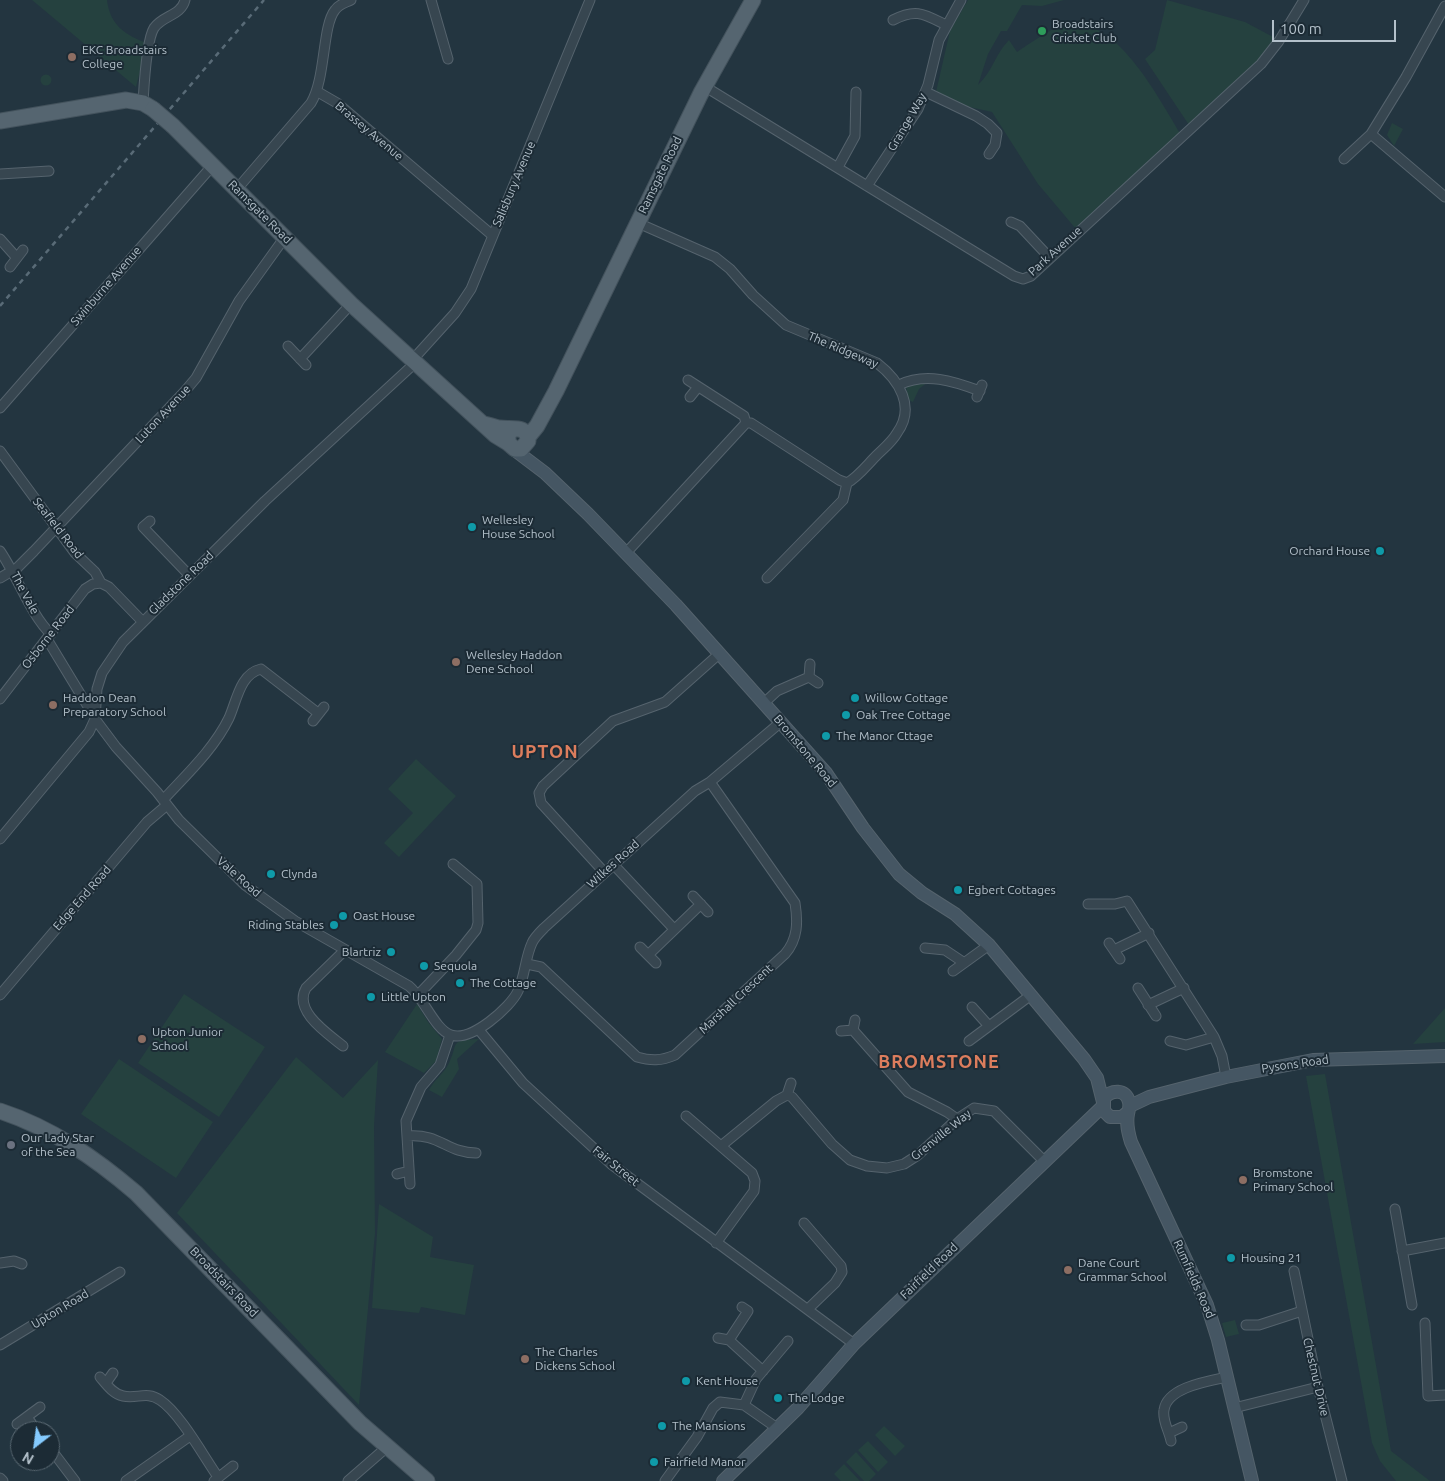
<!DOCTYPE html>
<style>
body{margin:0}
#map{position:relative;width:1445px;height:1481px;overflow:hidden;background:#233540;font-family:Ubuntu,sans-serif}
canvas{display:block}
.north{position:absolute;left:10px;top:1421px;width:50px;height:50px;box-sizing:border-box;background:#1c2b35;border:1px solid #586771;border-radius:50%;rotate:210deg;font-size:14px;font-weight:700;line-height:20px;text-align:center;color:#b3c0ca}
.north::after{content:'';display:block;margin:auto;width:18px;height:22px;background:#84cafe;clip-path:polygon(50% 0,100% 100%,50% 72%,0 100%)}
.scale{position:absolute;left:1272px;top:20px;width:124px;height:22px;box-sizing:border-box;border:2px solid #b3c0ca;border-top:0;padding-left:6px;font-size:15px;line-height:18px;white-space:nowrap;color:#b3c0ca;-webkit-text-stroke:4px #1c2b35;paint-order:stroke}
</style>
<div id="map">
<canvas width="1445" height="1481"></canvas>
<div class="north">N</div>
<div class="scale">100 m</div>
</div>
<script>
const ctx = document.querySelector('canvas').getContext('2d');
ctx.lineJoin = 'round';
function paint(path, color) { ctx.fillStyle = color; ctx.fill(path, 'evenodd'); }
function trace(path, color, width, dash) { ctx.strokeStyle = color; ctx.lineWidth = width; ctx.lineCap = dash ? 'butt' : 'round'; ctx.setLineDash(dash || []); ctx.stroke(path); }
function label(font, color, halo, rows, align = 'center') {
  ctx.font = font + ' Ubuntu,sans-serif'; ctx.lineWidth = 4; ctx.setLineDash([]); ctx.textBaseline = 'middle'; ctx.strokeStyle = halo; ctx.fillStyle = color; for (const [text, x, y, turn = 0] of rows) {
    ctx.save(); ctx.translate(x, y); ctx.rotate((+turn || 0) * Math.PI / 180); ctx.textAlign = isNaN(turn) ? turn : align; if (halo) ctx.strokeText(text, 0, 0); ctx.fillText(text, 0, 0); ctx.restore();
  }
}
paint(new Path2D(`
 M32 0H107C110 25 125 35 147 43L136 87Z
 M968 0H1064L1042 6 1022 5 1007 31H1001L988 54 978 85C993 71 995 54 1009 40L1017 52C1026 46 1058 24 1067 23 1117 17 1158 97 1180 133L1076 229 1038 184 992 112 965 106 936 92 950 31Z
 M1167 0 1245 22 1275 38 1257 61 1189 125 1145 59 1155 50Z
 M40.5 80a5.5 5.5 0 1 1 11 0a5.5 5.5 0 1 1-11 0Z
 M1392 123 1403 129 1394 146 1387 135Z
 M929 381 919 389 913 402 908 400 906 386Z
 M416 759 456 796 399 857 384 843 413 813 388 789Z
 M184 994 265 1047 219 1117 138 1063Z
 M417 1004 428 1022 442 1039 436 1061 424 1073 385 1052Z
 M1445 1008V1042L1413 1044Z
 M479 1039 457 1059 459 1069 442 1097 429 1090C434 1080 443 1074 448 1065 460 1042 447 1041 479 1039Z
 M296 1057 343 1098 378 1060 374 1126 375 1233 359 1405 177 1213Z
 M119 1059 213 1122 176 1178 81 1114Z
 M1325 1074 1391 1451 1430 1481H1396L1380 1461 1372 1443 1306 1076Z
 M379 1204 433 1237 430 1257 474 1265 465 1315 421 1307 419 1313 372 1308Z
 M1235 1320 1239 1334 1226 1337 1222 1323Z
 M884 1426 905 1446 895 1456 875 1435Z
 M868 1441 888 1462 878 1472 858 1450Z
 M856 1452 876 1474 869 1481H864L846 1462Z
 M844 1464 860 1481H841L834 1474Z`), '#25413f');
const street = new Path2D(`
 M431 0 448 59
 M1445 6 1406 77 1371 134 1445 197
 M893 20C916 8 924 14 946 25
 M704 86 1014 276 1023 279 1031 276 1261 64 1279 41 1304 0
 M318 92 337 103 492 235
 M926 92 976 116 988 124 997 133 995 145 989 154
 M143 103C144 86 146 41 154 28 163 15 181 16 185 0
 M1344 159 1371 134
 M838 167 855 136 856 92
 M0 174 49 171
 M867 186 918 109 928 85 939 40 961 0
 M237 189 311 103C326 78 322 26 335 10 339 4 345 3 351 0
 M1011 222 1020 226 1049 257
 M0 239 17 258
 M10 267 23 250
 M288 346 306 365
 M417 355 455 313 471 289 590 0
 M300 359 351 304
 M688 380 744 416 746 423
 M899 385C926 372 953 381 980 391
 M690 397 698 387
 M977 397 982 385
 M0 408 213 165
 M0 451 75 553 95 572 101 583 109 587 142 621
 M150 521 143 527 189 575
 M0 551C16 574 32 617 51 634
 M626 553 746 423H751L839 480 847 483C858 477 867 465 876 456 883 449 892 442 897 433 916 407 899 380 877 363L786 325 753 295 730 269 715 257 638 223
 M0 578 17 568 34 551 185 391 196 378 239 301 285 237
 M767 578 843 500 847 483
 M47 639 87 705 96 709
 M810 664 809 677 818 683
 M0 699 85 589 93 584 101 583
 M764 703 777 691 809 677
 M95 719 116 747 157 792 179 820 245 885 295 921 409 986C424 998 435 1030 451 1035 471 1042 510 1008 518 991 525 976 525 958 532 943 534 938 540 932 544 928L695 791 710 782 781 722
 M313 721 324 707
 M163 800C186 775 214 749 229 718 237 700 240 674 261 669L318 713
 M0 839 89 732 95 719 97 689 102 673 123 642 265 501 415 363
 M613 864 674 929
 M604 872 541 803 539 793 543 786 613 721 665 702 719 654
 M693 896 708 912
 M1088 904H1115L1127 901 1214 1037 1222 1056 1226 1077
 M1109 943 1120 959
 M640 947 656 963
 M925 948 945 950 963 962
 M1114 950 1149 933
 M648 955 701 904
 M527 964 541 967 637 1057C651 1061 661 1061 675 1055L785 954C798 939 798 922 795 903L710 782
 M953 971 989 945
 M1138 988 1156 1016
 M419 994 456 955 476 930 478 923 477 884 453 864
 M0 995 147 822 167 805
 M1148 1005 1184 988
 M972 1007 989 1026
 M479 1030 523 1083 611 1164 854 1344
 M853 1030 908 1092 947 1112 957 1119
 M841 1031 853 1030 855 1020
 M969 1041 1031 995
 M1170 1041 1186 1045 1214 1037
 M343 1046C327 1033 293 1011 306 988L344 951
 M787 1095 791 1083
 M686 1116 752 1173 755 1181 754 1191 716 1243
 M407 1136C440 1133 447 1153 476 1153
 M721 1146 776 1101 787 1095 792 1097 832 1144 850 1160 867 1166 887 1168 904 1164 918 1155 957 1119 974 1108 994 1111 1044 1161
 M397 1174 409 1171
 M410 1184 406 1121 421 1087 440 1065 450 1035
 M1395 1209 1412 1305
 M804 1223 841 1266 842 1272 835 1283 808 1309
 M1402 1251 1445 1243
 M0 1263 14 1261 22 1264
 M1294 1271 1318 1387 1342 1481
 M1425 1323 1428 1396 1445 1395
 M1246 1325H1259L1302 1311
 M718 1338 729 1340 763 1371
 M729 1340 748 1311 742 1307
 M0 1345 120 1272
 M100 1377C106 1384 113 1394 123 1396 137 1399 147 1391 160 1400 180 1413 204 1457 218 1477
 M106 1383 113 1373
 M744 1405 756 1379 788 1341
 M1234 1408 1318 1387
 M27 1417 37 1431
 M17 1424 40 1407
 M1169 1433 1182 1427
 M1171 1441C1169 1431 1162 1420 1164 1410 1167 1387 1209 1381 1227 1377
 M50 1448 75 1481
 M0 1478 3 1481
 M126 1481 190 1436
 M214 1481 233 1466
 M348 1481 387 1447
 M665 1481 697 1437 713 1408 720 1402 744 1405 777 1428`);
const secondary = new Path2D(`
 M512 448 545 473 588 514 676 605 826 773 863 828 899 874 922 893 955 914 989 945 1084 1059 1097 1078 1103 1102
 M1130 1106 1149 1097 1226 1077 1313 1060 1445 1056
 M1128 1112 1122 1117H1110L1104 1111V1098C1111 1090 1126 1088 1129 1102 1130 1106 1129 1110 1128 1114 1126 1124 1128 1132 1131 1142L1207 1305 1218 1340 1252 1481
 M723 1481 798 1408 854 1344 1103 1106`);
const primary = new Path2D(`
 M0 121 126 100 143 103 153 109
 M173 126 351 304 495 435 508 443
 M484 424C489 425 494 427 499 428 511 430 528 424 528 441L521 449H515L508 443V433L514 429
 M528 437 537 426 556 391 701 93 753 0
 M0 1111C52 1128 95 1158 136 1193L360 1423 427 1481`);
trace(street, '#55636d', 11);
trace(secondary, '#55636d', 14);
trace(primary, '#43525c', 17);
trace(street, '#374650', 9);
trace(secondary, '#455663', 12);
trace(primary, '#556570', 15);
trace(new Path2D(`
 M0 306 264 0`), '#596b77', 2.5, [5, 5]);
const primaryBridge = new Path2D(`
 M153 109 173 126`);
trace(primaryBridge, '#43525c', 17, []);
trace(primaryBridge, '#556570', 15);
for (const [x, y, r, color] of [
 [1042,31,5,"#2e9e5b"],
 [72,57,5,"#8d6e63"],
 [472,527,5,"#0f9aa8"],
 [1380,551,5,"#0f9aa8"],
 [456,662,5,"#8d6e63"],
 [855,698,5,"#0f9aa8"],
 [53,705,5,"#8d6e63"],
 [846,715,5,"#0f9aa8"],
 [826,736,5,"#0f9aa8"],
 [271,874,5,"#0f9aa8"],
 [958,890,5,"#0f9aa8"],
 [343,916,5,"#0f9aa8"],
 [334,925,5,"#0f9aa8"],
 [391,952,5,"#0f9aa8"],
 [424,966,5,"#0f9aa8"],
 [460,983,5,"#0f9aa8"],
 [371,997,5,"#0f9aa8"],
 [142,1039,5,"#8d6e63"],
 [11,1145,5,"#6b7280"],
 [1243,1180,5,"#8d6e63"],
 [1231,1258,5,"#0f9aa8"],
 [1068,1270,5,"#8d6e63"],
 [525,1359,5,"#8d6e63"],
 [686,1381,5,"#0f9aa8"],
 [778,1398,5,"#0f9aa8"],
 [662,1426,5,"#0f9aa8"],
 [654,1462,5,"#0f9aa8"]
]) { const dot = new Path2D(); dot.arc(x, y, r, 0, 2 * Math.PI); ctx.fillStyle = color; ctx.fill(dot); trace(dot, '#1c2b35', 2); }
label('12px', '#b3c0ca', '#1c2b35', [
 ["Broadstairs",1052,24],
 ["Cricket Club",1052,38],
 ["EKC Broadstairs",82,50],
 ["College",82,64],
 ["Wellesley",482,520],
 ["House School",482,534],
 ["Orchard House",1370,551,"right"],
 ["Wellesley Haddon",466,655],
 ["Dene School",466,669],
 ["Haddon Dean",63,698],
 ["Preparatory School",63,712],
 ["Willow Cottage",865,698],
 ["Oak Tree Cottage",856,715],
 ["The Manor Cttage",836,736],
 ["Clynda",281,874],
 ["Egbert Cottages",968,890],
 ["Oast House",353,916],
 ["Riding Stables",324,925,"right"],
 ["Blartriz",381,952,"right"],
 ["Sequola",434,966],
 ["The Cottage",470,983],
 ["Little Upton",381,997],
 ["Upton Junior",152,1032],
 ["School",152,1046],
 ["Our Lady Star",21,1138],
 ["of the Sea",21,1152],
 ["Bromstone",1253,1173],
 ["Primary School",1253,1187],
 ["Housing 21",1241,1258],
 ["Dane Court",1078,1263],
 ["Grammar School",1078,1277],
 ["The Charles",535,1352],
 ["Dickens School",535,1366],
 ["Kent House",696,1381],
 ["The Lodge",788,1398],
 ["The Mansions",672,1426],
 ["Fairfield Manor",664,1462]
], 'left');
label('12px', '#b3c0ca', '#1c2b35', [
 ["Grange Way",907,122,-60],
 ["Brassey Avenue",369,131,40],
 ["Ramsgate Road",660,175,-64],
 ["Salisbury Avenue",514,184,-67],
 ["Ramsgate Road",260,212,45],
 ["Park Avenue",1055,251,-42],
 ["Swinburne Avenue",106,286,-49],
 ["The Ridgeway",843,350,23],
 ["Luton Avenue",163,414,-47],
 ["Seafield Road",58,528,52],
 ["Gladstone Road",181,583,-44],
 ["The Vale",25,593,62],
 ["Osborne Road",48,637,-52],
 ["Bromstone Road",805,751,50],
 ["Wilkes Road",613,864,-42],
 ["Vale Road",239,877,41],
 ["Edge End Road",82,898,-49],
 ["Marshall Crescent",736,999,-43],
 ["Pysons Road",1295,1064,-8],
 ["Grenville Way",941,1135,-39],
 ["Fair Street",616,1166,39],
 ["Fairfield Road",929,1271,-44],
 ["Rumfields Road",1194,1279,66],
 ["Broadstairs Road",224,1282,46],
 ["Upton Road",60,1309,-31],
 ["Chestnut Drive",1316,1377,77]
]);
ctx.letterSpacing = '1px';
label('bold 18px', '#dc7d5d', '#1c2b35', [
 ["UPTON",545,752],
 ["BROMSTONE",939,1062]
]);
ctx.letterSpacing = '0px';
</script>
